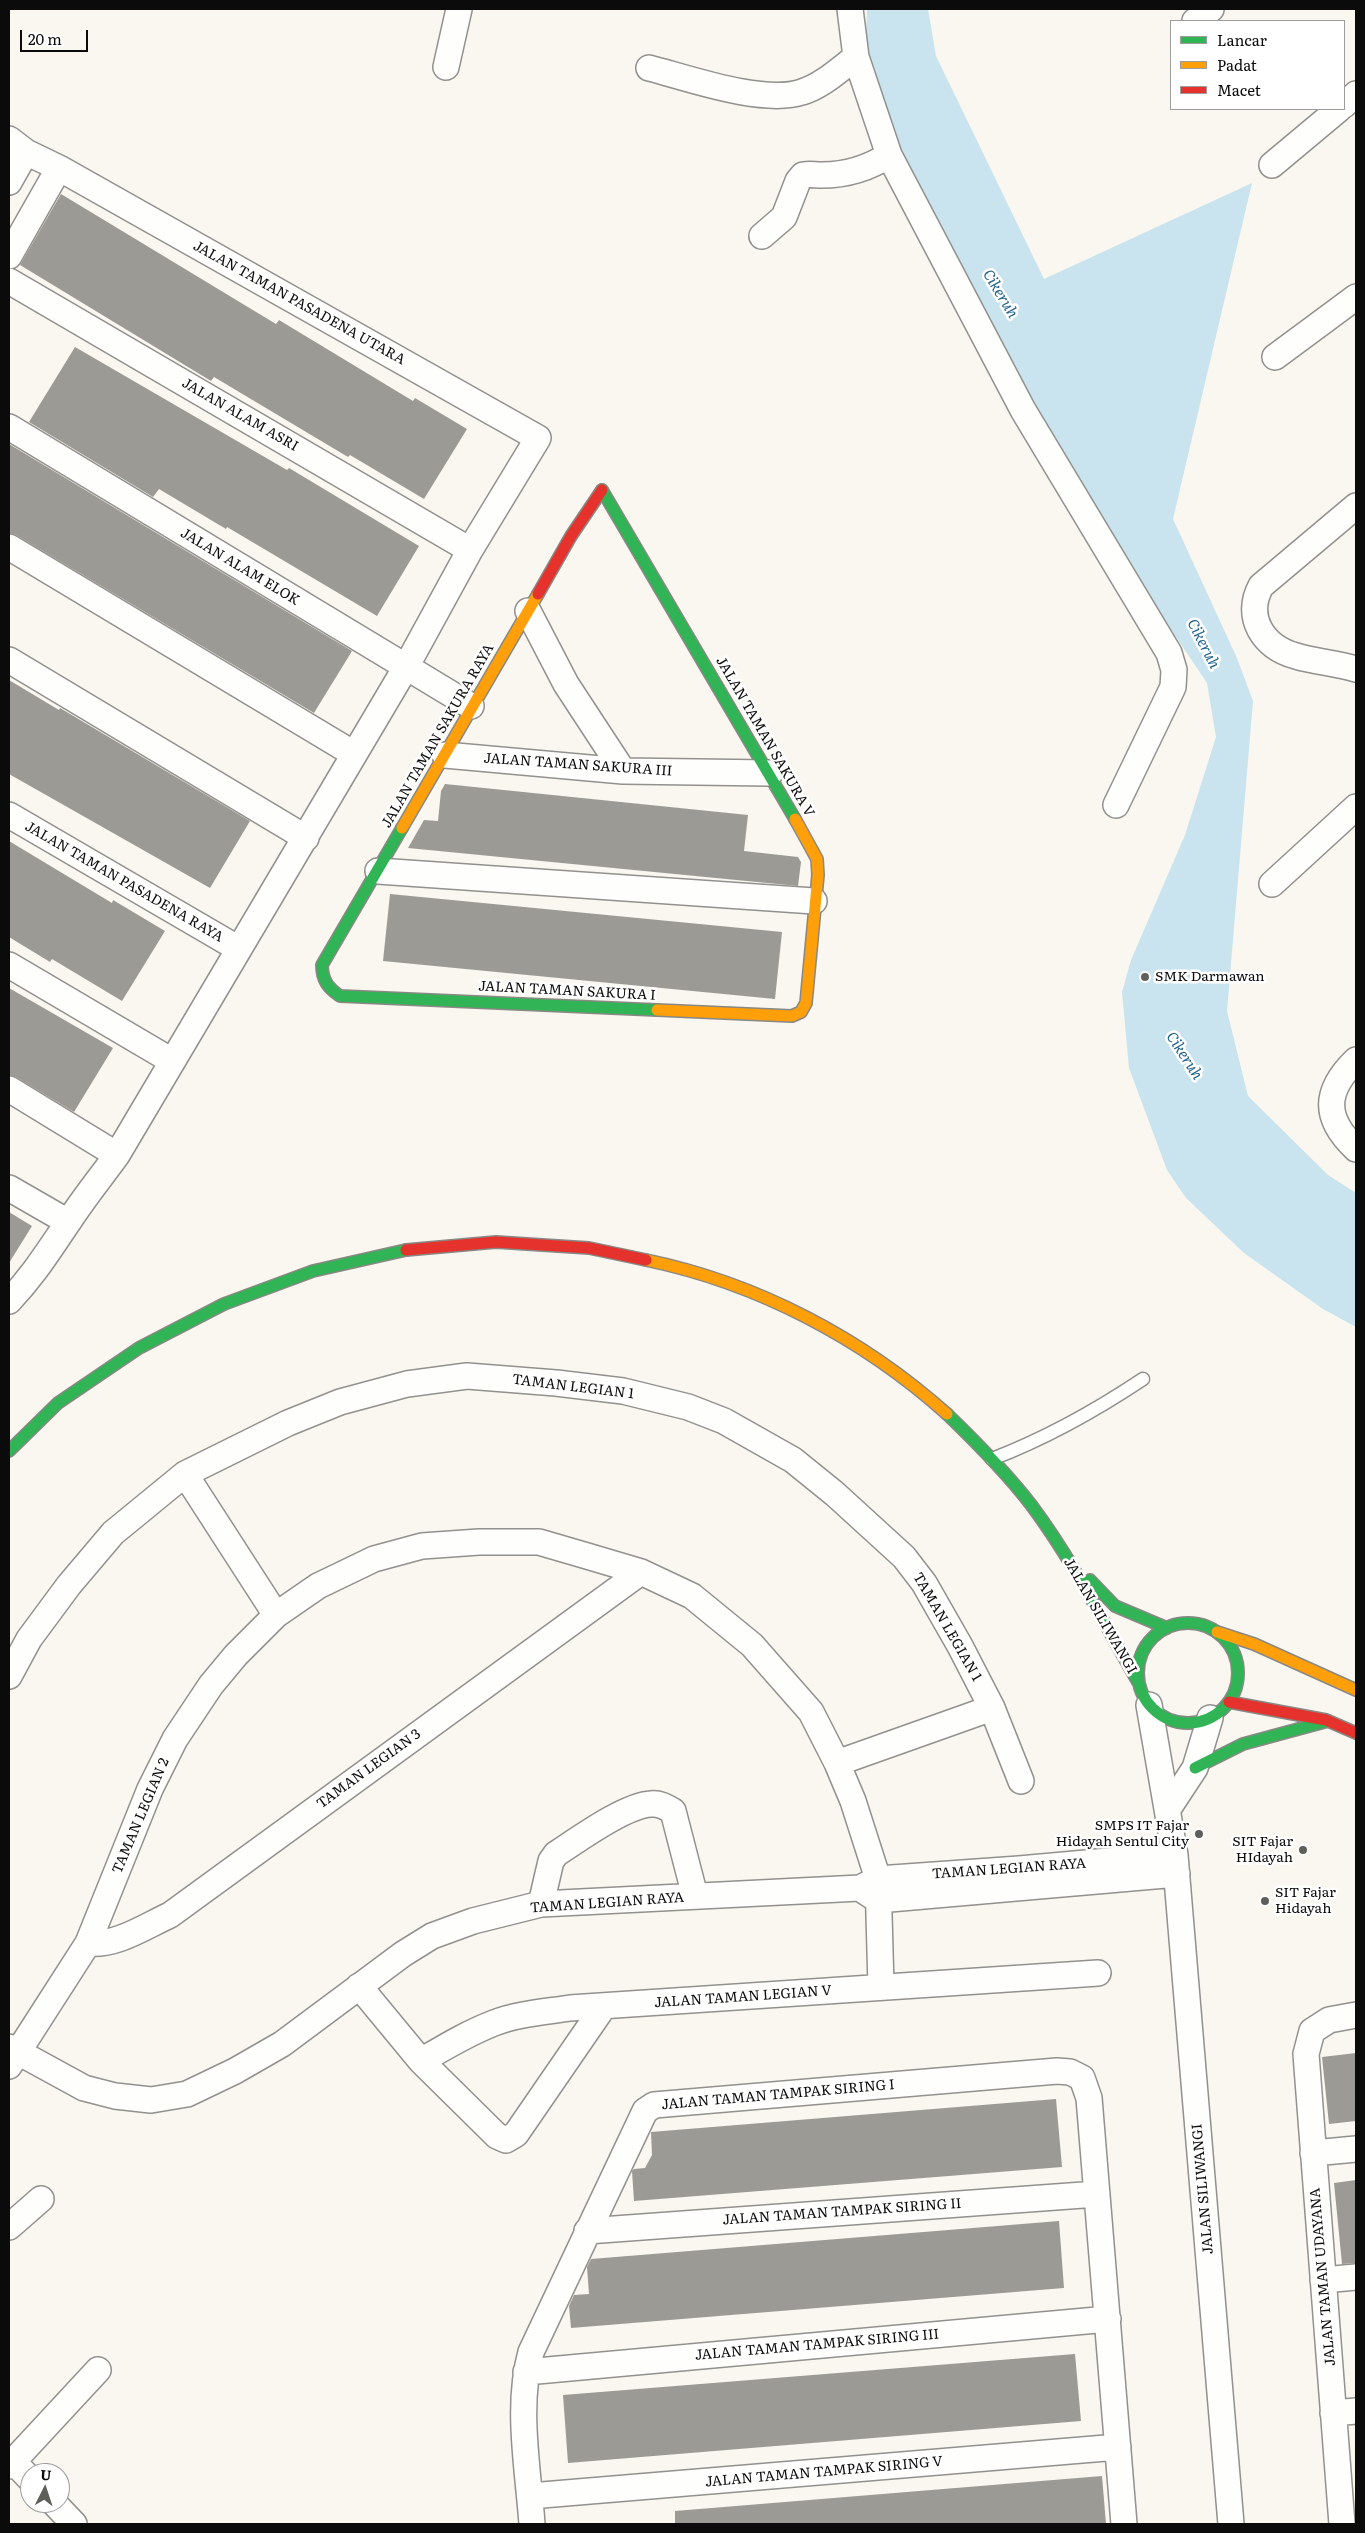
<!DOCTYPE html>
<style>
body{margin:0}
#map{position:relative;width:1365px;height:2533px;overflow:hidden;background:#f9f7ef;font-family:Literata,serif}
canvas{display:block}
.frame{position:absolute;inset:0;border:10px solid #0b0b0b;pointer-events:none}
.legend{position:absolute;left:1170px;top:20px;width:175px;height:90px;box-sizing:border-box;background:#fff;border:1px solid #9d9d9d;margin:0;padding:6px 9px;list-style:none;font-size:15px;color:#0b0b0b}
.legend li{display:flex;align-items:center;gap:10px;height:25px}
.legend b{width:25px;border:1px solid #9d9d9d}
.north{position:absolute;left:20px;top:2463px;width:50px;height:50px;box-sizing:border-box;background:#fff;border:1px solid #9d9d9d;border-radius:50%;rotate:4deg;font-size:14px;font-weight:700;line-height:20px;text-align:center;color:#0b0b0b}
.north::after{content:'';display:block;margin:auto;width:18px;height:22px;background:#5e5e5b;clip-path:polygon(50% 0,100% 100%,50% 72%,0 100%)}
.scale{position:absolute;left:20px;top:30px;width:68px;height:22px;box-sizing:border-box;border:2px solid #0b0b0b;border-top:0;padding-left:6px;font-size:15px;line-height:18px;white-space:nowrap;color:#0b0b0b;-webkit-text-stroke:4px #fff;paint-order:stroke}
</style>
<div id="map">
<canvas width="1365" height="2533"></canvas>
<div class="frame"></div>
<ul class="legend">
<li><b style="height:6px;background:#30b455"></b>Lancar</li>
<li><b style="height:6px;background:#ff9f0a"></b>Padat</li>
<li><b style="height:6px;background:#e5322d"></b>Macet</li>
</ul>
<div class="north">U</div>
<div class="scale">20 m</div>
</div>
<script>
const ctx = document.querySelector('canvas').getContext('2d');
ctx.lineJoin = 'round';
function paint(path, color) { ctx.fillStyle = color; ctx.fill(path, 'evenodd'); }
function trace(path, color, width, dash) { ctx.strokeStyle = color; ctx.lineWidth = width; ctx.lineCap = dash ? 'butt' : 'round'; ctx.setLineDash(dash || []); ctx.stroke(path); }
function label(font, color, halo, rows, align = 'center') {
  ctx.font = font + ' Literata,serif'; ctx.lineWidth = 5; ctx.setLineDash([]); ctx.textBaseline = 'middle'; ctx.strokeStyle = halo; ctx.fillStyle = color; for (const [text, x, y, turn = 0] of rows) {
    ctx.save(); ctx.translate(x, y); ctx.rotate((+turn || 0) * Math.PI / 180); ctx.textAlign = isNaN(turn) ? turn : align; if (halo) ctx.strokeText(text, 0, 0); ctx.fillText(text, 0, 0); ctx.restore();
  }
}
paint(new Path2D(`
 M867 9H928L936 56 1044 279 1252 183 1173 519 1237 658 1253 701 1227 1011 1248 1096 1328 1175 1356 1193V1327L1323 1309 1244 1253 1186 1198 1167 1170 1129 1068 1122 992 1131 960 1185 835 1216 737 1207 683 1023 410 889 155 865 64Z`), '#c9e4ef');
paint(new Path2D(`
 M61 194 276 324 279 320 413 401 415 398 467 429 424 499 350 455 348 457 214 377 211 381 20 265Z
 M75 347 287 470 289 468 419 546 377 616 227 527 226 529 159 489 153 497 29 422Z
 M9 444 352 651 314 713 16 535 9 533Z
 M9 680 59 710 60 708 250 821 210 888 9 774Z
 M445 784 748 815 744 851 798 857 801 862 798 886 408 848 424 820 438 821 441 791Z
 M9 841 112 903 113 900 165 931 122 1001 52 959 50 962 9 937Z
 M390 894 782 932 775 999 383 961Z
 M9 988 113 1048 74 1112 16 1077 9 1075Z
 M9 1212 32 1226 9 1263Z
 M1356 2053V2121L1329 2124 1322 2057Z
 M1056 2099 1062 2167 634 2201 632 2171 634 2169 645 2168 652 2155 651 2132Z
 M1356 2180V2263L1342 2264 1334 2183Z
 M1059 2221 1064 2288 571 2328 569 2306 574 2295 589 2294 587 2267 591 2259Z
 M1075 2354 1081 2421 568 2463 563 2395Z
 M1102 2476 1106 2524H675V2511Z`), '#9c9a95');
const lane = new Path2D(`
 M992 1459C1047 1438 1095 1411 1143 1379`);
const street = new Path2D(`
 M850 9 856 57 889 155 1023 410 1169 653 1174 670 1173 687 1116 805
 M1195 21 1211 9
 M446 67 459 9
 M649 68C688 78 763 105 802 92 822 86 840 69 856 57
 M1344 105 1356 94
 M9 139 26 152 59 168 538 438 470 550 406 667 117 1155C101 1177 84 1198 69 1221 49 1250 34 1275 9 1301
 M1272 165 1339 109
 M9 182 26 152
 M762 236 784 217 798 181 803 175C810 174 815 175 822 175 846 175 869 168 889 155
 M9 256 59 168
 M9 281 470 550
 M1275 357 1356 297
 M9 427 471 706
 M1356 506 1261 586C1244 617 1263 647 1296 656 1316 662 1336 663 1356 669
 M9 547 354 754
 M528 611 566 684 623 771
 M9 660 306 838
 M445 755 623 771 770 773
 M9 815 239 949
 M378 871 814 901
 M1272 884 1356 807
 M9 965 172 1061
 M1356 1060C1324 1091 1323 1118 1356 1149
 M9 1089 117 1155
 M9 1188 68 1222
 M185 1474 276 1615
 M9 1676 29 1639 69 1585 113 1533 185 1474 288 1423 340 1402 407 1384 467 1376 556 1383 623 1391 688 1407 724 1421 793 1460 835 1494 904 1557 924 1583 960 1646 992 1708 1021 1781
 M1149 1705 1175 1855 1231 2524
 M837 1763 992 1708
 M1168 1809 1195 1768 1210 1718
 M864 1891 878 1900 1177 1874
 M541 1904 551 1861 556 1854C579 1839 626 1805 651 1804 660 1803 666 1807 673 1811L695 1896
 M88 1943C116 1946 144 1927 170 1915L641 1572
 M359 1986 421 2061 497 2136 506 2140 516 2134 604 2006
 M9 2047 84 2088 115 2096 151 2100 187 2094 235 2071 282 2044 403 1954 432 1936 473 1921 541 1904 860 1888 878 1879 1019 1869 1175 1855
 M421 2061C445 2047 468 2033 494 2023 518 2014 544 2012 570 2008L1098 1973
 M9 2066 88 1943 150 1789 175 1739 211 1685 236 1655 276 1615 318 1586 374 1559 422 1546 479 1542H539L587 1556 641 1572 692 1596 752 1645 811 1712 837 1763 853 1801 878 1879 881 1987
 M1313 2153 1356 2149
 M9 2227 41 2199
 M587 2231 1097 2194
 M1323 2280 1356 2277
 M526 2372 1108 2319
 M1333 2413 1356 2411
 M13 2461 30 2479
 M9 2466 98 2370
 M530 2496 1118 2447
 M54 2503 74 2524
 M532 2524C528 2468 516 2406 531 2352L645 2111 654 2105 1057 2071 1070 2072 1082 2078 1089 2098 1124 2524
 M1342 2524 1306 2054 1312 2031 1329 2020 1356 2015`);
const fast = new Path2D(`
 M602 490 795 819
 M402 828 322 965C322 980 328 988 340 996L657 1010
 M947 1414C977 1443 1007 1473 1032 1506 1073 1561 1104 1623 1138 1682
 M9 1451 58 1403 139 1348 224 1304 313 1271 406 1250
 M1090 1580 1115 1606 1167 1628
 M1138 1673a50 50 0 1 1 100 0a50 50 0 1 1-100 0Z
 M1195 1768 1243 1744 1328 1721`);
const slow = new Path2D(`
 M402 828 538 594
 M657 1010 792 1016 801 1012 806 1003 818 875 817 859 795 819
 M646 1260C757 1283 862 1338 947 1414
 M1217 1632 1254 1644 1356 1690`);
const jam = new Path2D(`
 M538 594 571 536 602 490
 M406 1250 496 1242 589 1248 646 1260
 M1229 1702 1326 1720 1356 1733`);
trace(lane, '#92918e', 15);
trace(street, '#92918e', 28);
trace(fast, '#898884', 14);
trace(slow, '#898884', 14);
trace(jam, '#898884', 14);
trace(lane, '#fefefd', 12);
trace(street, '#fefefd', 25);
trace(fast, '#30b455', 11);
trace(slow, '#ff9f0a', 11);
trace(jam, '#e5322d', 11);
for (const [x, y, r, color] of [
 [1145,977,5,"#5e5e5b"],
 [1199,1834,5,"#5e5e5b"],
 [1303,1850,5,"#5e5e5b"],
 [1265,1901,5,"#5e5e5b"]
]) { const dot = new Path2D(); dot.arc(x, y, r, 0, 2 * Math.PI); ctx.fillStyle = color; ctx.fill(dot); trace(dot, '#fff', 2); }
label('14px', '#0b0b0b', '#fff', [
 ["JALAN TAMAN PASADENA UTARA",299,303,29],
 ["JALAN ALAM ASRI",240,415,30],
 ["JALAN ALAM ELOK",240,567,31],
 ["JALAN TAMAN SAKURA RAYA",438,736,-60],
 ["JALAN TAMAN SAKURA V",765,737,60],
 ["JALAN TAMAN SAKURA III",578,765,4],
 ["JALAN TAMAN PASADENA RAYA",124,882,30],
 ["JALAN TAMAN SAKURA I",567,991,3],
 ["TAMAN LEGIAN 1",573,1387,7],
 ["JALAN SILIWANGI",1100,1616,60],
 ["TAMAN LEGIAN 1",947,1627,60],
 ["TAMAN LEGIAN 3",369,1769,-36],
 ["TAMAN LEGIAN 2",141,1816,-67],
 ["TAMAN LEGIAN RAYA",1009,1869,-4],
 ["TAMAN LEGIAN RAYA",607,1903,-4],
 ["JALAN TAMAN LEGIAN V",743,1997,-4],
 ["JALAN TAMAN TAMPAK SIRING I",778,2095,-5],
 ["JALAN SILIWANGI",1203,2189,-95],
 ["JALAN TAMAN TAMPAK SIRING II",842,2212,-4],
 ["JALAN TAMAN UDAYANA",1323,2277,-95],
 ["JALAN TAMAN TAMPAK SIRING III",817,2345,-5],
 ["JALAN TAMAN TAMPAK SIRING V",824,2472,-5]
]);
label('14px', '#0b0b0b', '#fff', [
 ["SMK Darmawan",1155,977],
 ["SMPS IT Fajar",1189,1826,"right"],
 ["Hidayah Sentul City",1189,1842,"right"],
 ["SIT Fajar",1293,1842,"right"],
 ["HIdayah",1293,1858,"right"],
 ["SIT Fajar",1275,1893],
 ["Hidayah",1275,1909]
], 'left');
label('italic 15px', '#22648f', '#fff', [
 ["Cikeruh",1000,294,59],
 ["Cikeruh",1203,644,63],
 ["Cikeruh",1184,1056,57]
]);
</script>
